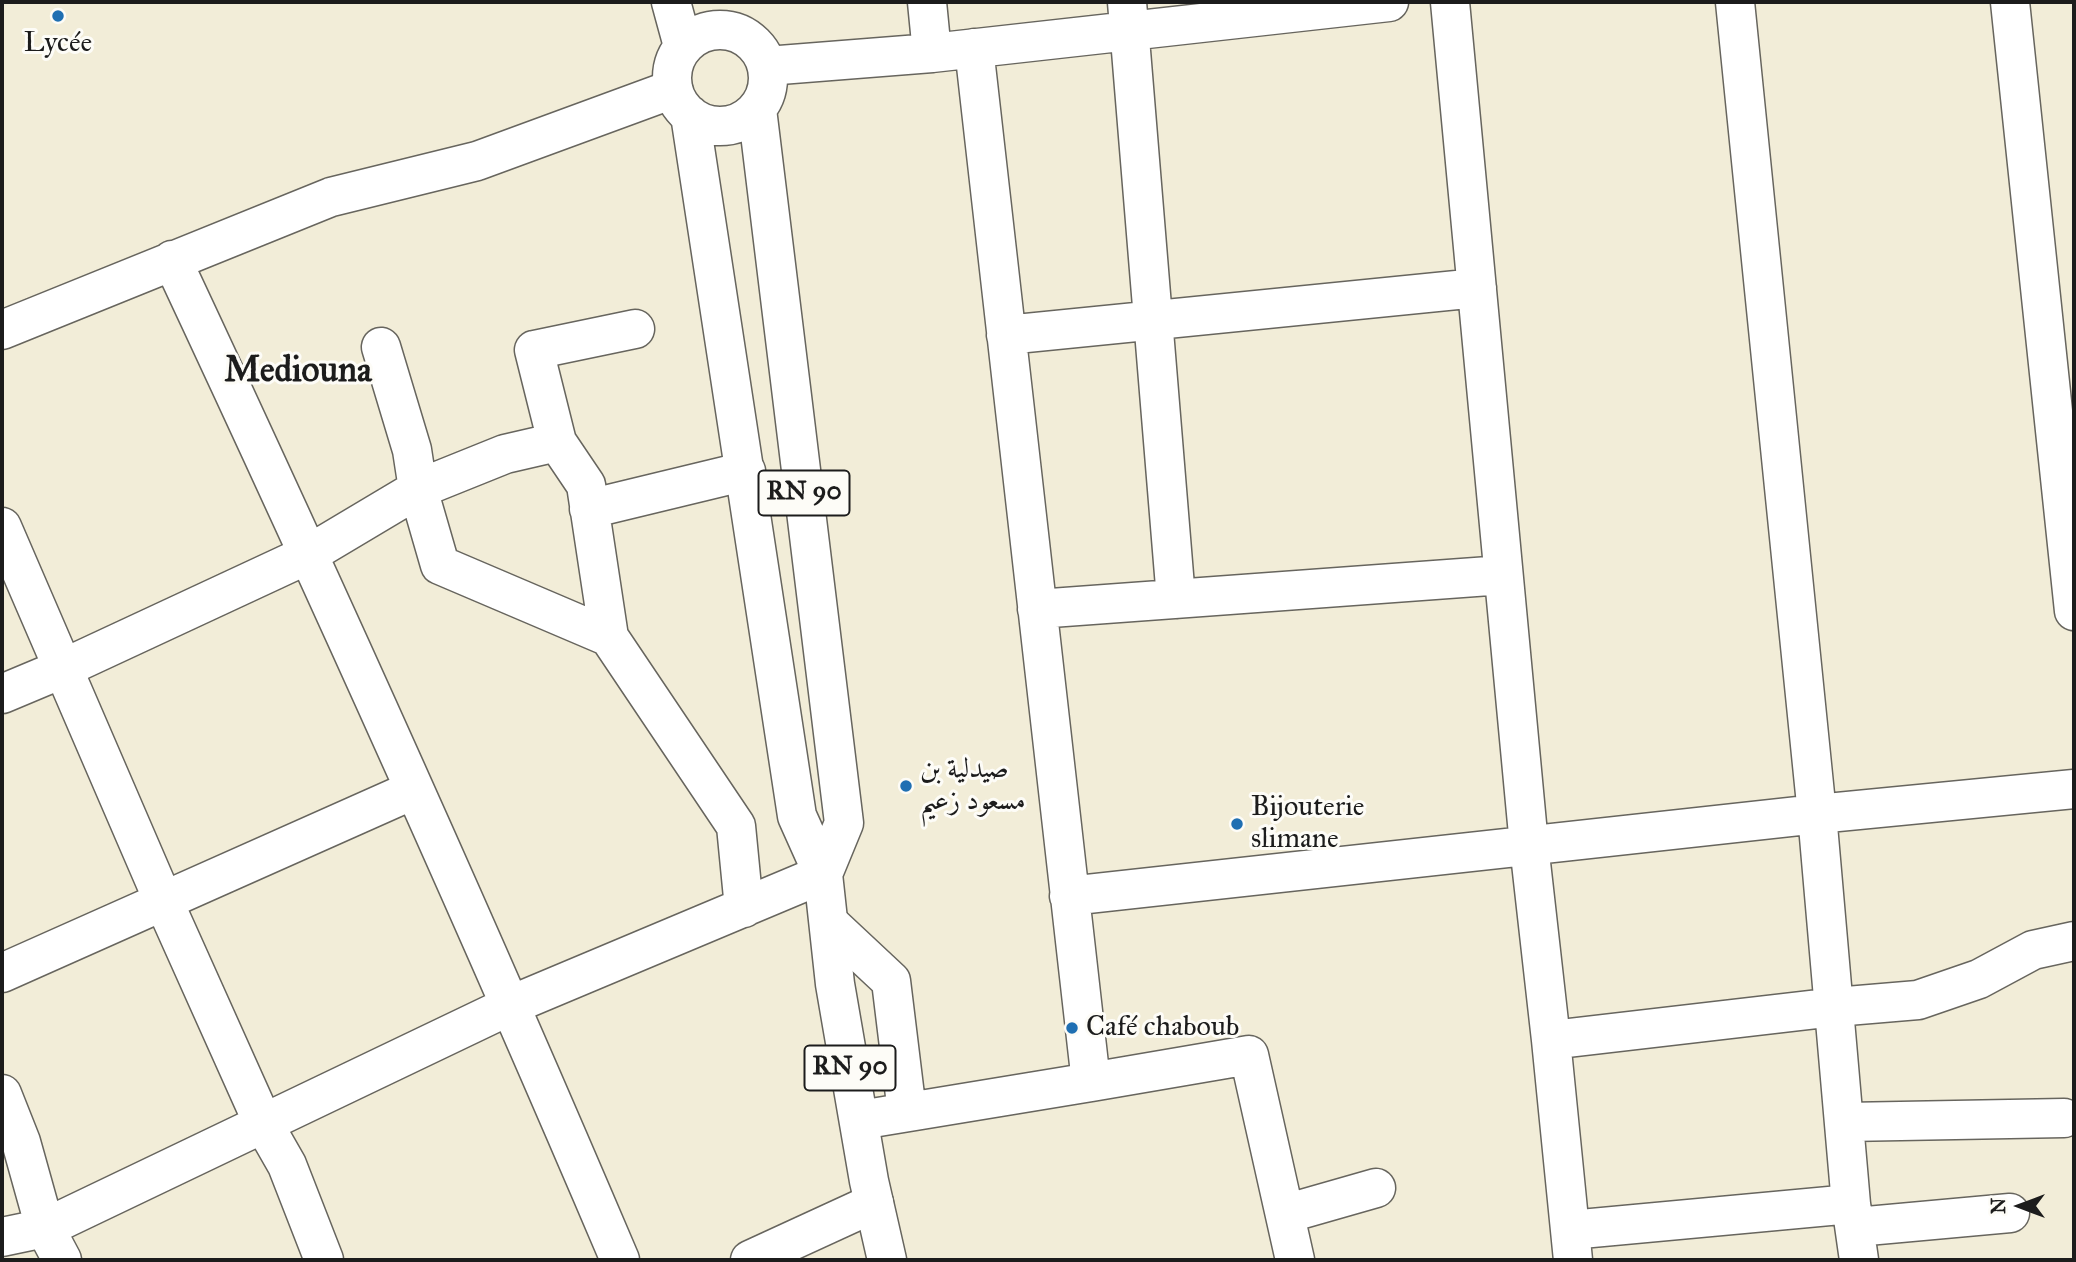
<!DOCTYPE html>
<meta charset="utf-8">
<style>
body{margin:0}
#map{position:relative;width:2076px;height:1262px;overflow:hidden;background:#f2edd8;font-family:"IM FELL Great Primer",serif}
canvas{display:block}
.frame{position:absolute;inset:0;border:4px solid #1c1c1c;pointer-events:none}
.north{position:absolute;left:1985px;top:1171px;width:70px;height:70px;-webkit-text-stroke:5px #fdfcf7;paint-order:stroke;rotate:270deg;font-size:19px;font-weight:700;line-height:28px;text-align:center;color:#1c1c1c}
.north::after{content:'';display:block;margin:auto;width:24px;height:32px;background:#1c1c1c;clip-path:polygon(50% 0,100% 100%,50% 72%,0 100%)}
</style>
<div id="map">
<canvas width="2076" height="1262"></canvas>
<div class="frame"></div>
<div class="north">N</div>
</div>
<script>
const ctx = document.querySelector('canvas').getContext('2d');
ctx.lineJoin = 'round';
function trace(path, color, width, dash) { ctx.strokeStyle = color; ctx.lineWidth = width; ctx.lineCap = dash ? 'butt' : 'round'; ctx.setLineDash(dash || []); ctx.stroke(path); }
function label(font, color, halo, rows, align = 'center') {
  ctx.font = font + ' "IM FELL Great Primer",Amiri,serif'; ctx.lineWidth = 6; ctx.setLineDash([]); ctx.textBaseline = 'middle'; ctx.strokeStyle = halo; ctx.fillStyle = color; for (const [text, x, y, turn = 0] of rows) {
    ctx.save(); ctx.translate(x, y); ctx.rotate((+turn || 0) * Math.PI / 180); ctx.textAlign = isNaN(turn) ? turn : align; if (halo) ctx.strokeText(text, 0, 0); ctx.fillText(text, 0, 0); ctx.restore();
  }
}
const minor = new Path2D(`
 M927 2 932 53
 M1127 2 1176 599
 M1450 2 1529 845 1551 1040 1573 1260
 M1735 2 1817 814 1851 1204 1859 1260
 M2010 2 2074 611
 M767 66 932 53 1389 2
 M172 260C327 591 477 924 620 1260
 M2 330 331 197 477 161 673 89
 M1006 335 1477 288
 M381 347 412 450 418 489 440 565 609 637
 M557 442 534 350 635 329
 M589 509 746 471
 M2 527 163 900 263 1123 287 1165 324 1260
 M1037 609 1503 575
 M2 694 64 668 309 554 418 489 505 454 557 442 586 485 609 637 736 826 744 908
 M1069 896 1817 814 2074 789
 M829 923 891 981 907 1112
 M2 973 413 790
 M1551 1040 1835 1007 1918 1000 1979 979 2033 950 2074 941
 M1091 1082 1249 1055 1295 1260
 M2 1094 21 1142 45 1228 62 1260
 M860 1120 1091 1082 974 48
 M1846 1122 2064 1118
 M1285 1214 1376 1188
 M1856 1227 2010 1213
 M1570 1230 1851 1204
 M2 1237 45 1228 511 1005 823 874
 M750 1260 874 1203`);
const major = new Path2D(`
 M671 2 683 46
 M672 78a48 48 0 1 1 96 0a48 48 0 1 1-96 0Z
 M757 109 844 823 823 874
 M690 115 797 816 823 874 835 984 869 1181 887 1260`);
trace(minor, '#67655e', 41);
trace(major, '#67655e', 41);
trace(minor, '#fff', 38);
trace(major, '#fff', 38);
for (const [x, y, r, color] of [
 [58,16,7,"#1f6fb2"],
 [906,786,7,"#1f6fb2"],
 [1237,824,7,"#1f6fb2"],
 [1072,1028,7,"#1f6fb2"]
]) { const dot = new Path2D(); dot.arc(x, y, r, 0, 2 * Math.PI); ctx.fillStyle = color; ctx.fill(dot); trace(dot, '#fdfcf7', 2.5); }
for (const [x, y, w] of [
 [804,493,91],
 [850,1068,91]
]) { const box = new Path2D(); box.roundRect(x - w / 2, y - 22.5, w, 45, 5); ctx.fillStyle = '#fdfcf7'; ctx.fill(box); trace(box, '#1c1c1c', 2); }
label('bold 26px', '#1c1c1c', null, [
 ["RN 90",804,493],
 ["RN 90",850,1068]
]);
label('28px', '#1c1c1c', '#fdfcf7', [
 ["Lycée",58,44,"center"],
 ["صيدلية بن",920,770],
 ["مسعود زعيم",920,802],
 ["Bijouterie",1251,808],
 ["slimane",1251,840],
 ["Café chaboub",1086,1028]
], 'left');
label('bold 35px', '#1c1c1c', '#fdfcf7', [
 ["Mediouna",298,372]
]);
</script>
